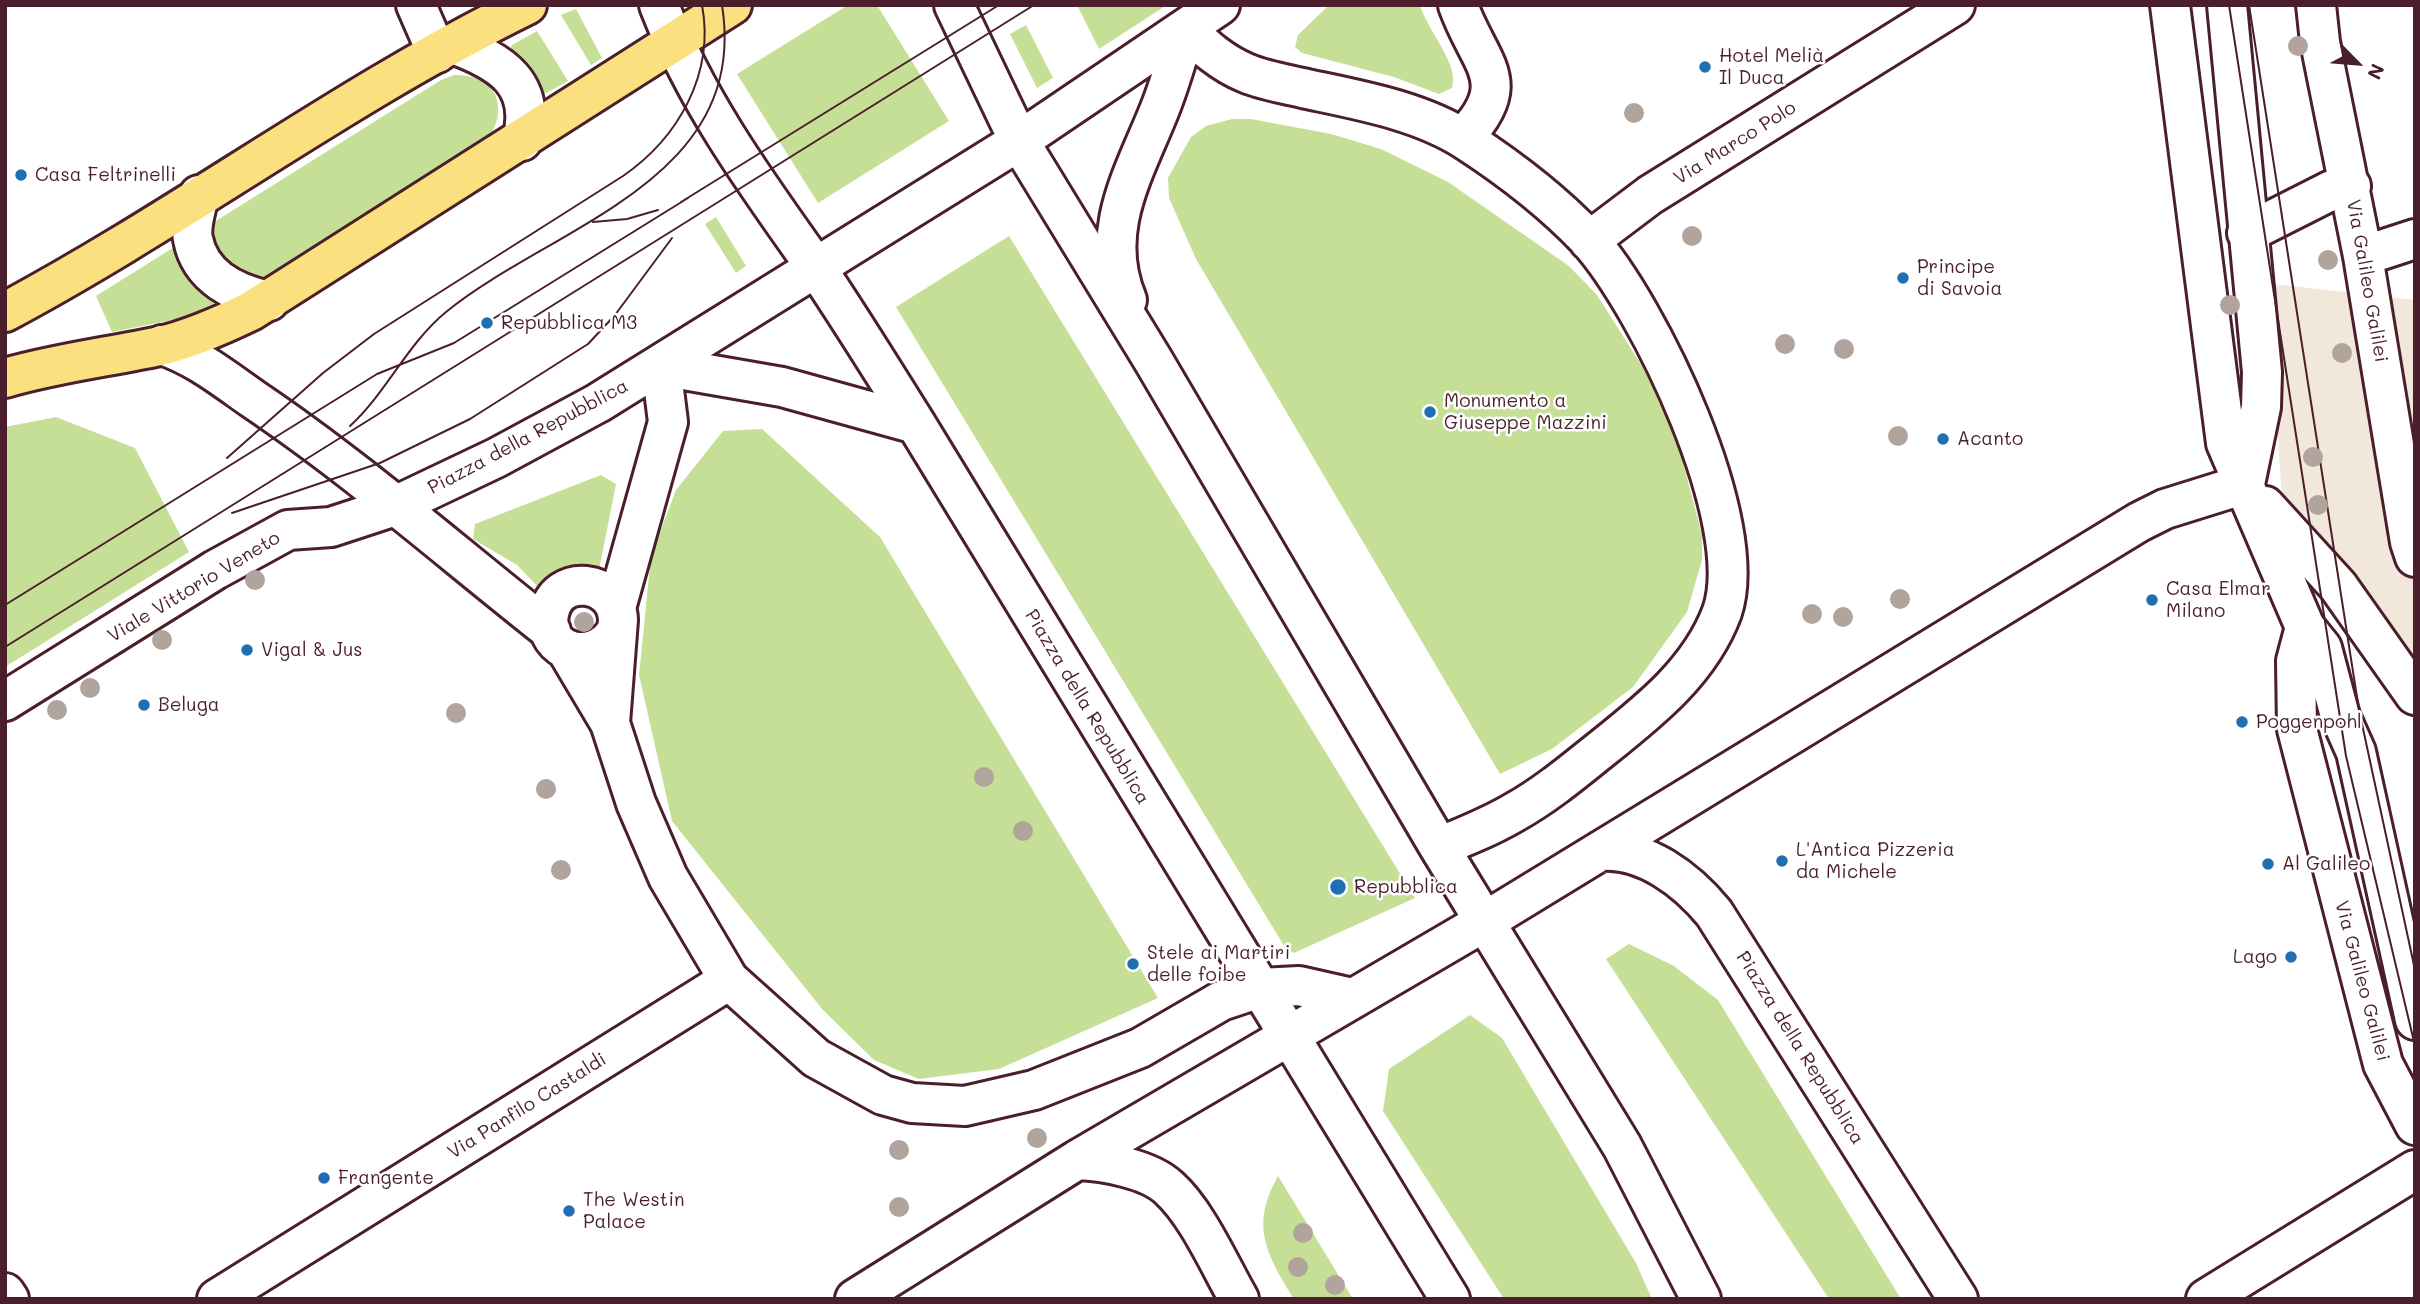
<!DOCTYPE html>
<meta charset="utf-8">
<style>
body{margin:0}
#map{position:relative;width:2420px;height:1304px;overflow:hidden;background:#fff;font-family:Mali,sans-serif}
canvas{display:block}
.frame{position:absolute;inset:0;border:7px solid #4a1f2b;pointer-events:none}
.north{position:absolute;left:2322px;top:28px;width:70px;height:70px;-webkit-text-stroke:5px #fff;paint-order:stroke;rotate:115deg;font-size:19px;font-weight:700;line-height:28px;text-align:center;color:#4a1f2b}
.north::after{content:'';display:block;margin:auto;width:24px;height:32px;background:#4a1f2b;clip-path:polygon(50% 0,100% 100%,50% 72%,0 100%)}
</style>
<div id="map">
<canvas width="2420" height="1304"></canvas>
<div class="frame"></div>
<div class="north">N</div>
</div>
<script>
const ctx = document.querySelector('canvas').getContext('2d');
ctx.lineJoin = 'round';
function paint(path, color) { ctx.fillStyle = color; ctx.fill(path, 'evenodd'); }
function trace(path, color, width, dash) { ctx.strokeStyle = color; ctx.lineWidth = width; ctx.lineCap = dash ? 'butt' : 'round'; ctx.setLineDash(dash || []); ctx.stroke(path); }
function label(font, color, halo, rows, align = 'center') {
  ctx.font = font + ' Mali,sans-serif'; ctx.lineWidth = 5; ctx.setLineDash([]); ctx.textBaseline = 'middle'; ctx.strokeStyle = halo; ctx.fillStyle = color; for (const [text, x, y, turn = 0] of rows) {
    ctx.save(); ctx.translate(x, y); ctx.rotate((+turn || 0) * Math.PI / 180); ctx.textAlign = isNaN(turn) ? turn : align; if (halo) ctx.strokeText(text, 0, 0); ctx.fillText(text, 0, 0); ctx.restore();
  }
}
paint(new Path2D(`
 M2255 282 2415 300V683L2283 514 2278 437 2267 389Z`), '#f2e7db');
paint(new Path2D(`
 M848 5H877L949 121 818 203 737 74Z
 M1077 5H1167L1099 49Z
 M1329 5H1420C1427 30 1460 65 1452 88L1439 94 1394 77 1302 53 1295 47 1298 35Z
 M576 9 602 58 591 65 561 15Z
 M1026 25 1053 78 1037 88 1010 34Z
 M537 31 568 81 541 96 529 65 509 51 512 45Z
 M454 75C497 74 510 108 487 141L255 284 183 318 112 332 96 296 441 80Z
 M1232 119H1251L1331 134 1381 149 1448 182 1569 266 1597 295 1649 377 1680 451 1702 535V560L1687 612 1633 687 1552 749 1500 774 1196 259 1169 198 1168 178 1191 137 1206 126Z
 M716 217 746 266 736 273 705 224Z
 M1009 236 1415 898 1294 953 1286 949 896 307Z
 M56 417 135 448 189 552 5 667V427Z
 M762 429 880 537 1158 998 999 1069 919 1079 874 1060 822 1009 672 821 639 675 651 556 676 490 723 431Z
 M601 475 616 484 599 570 540 589 517 565 473 539 475 524Z
 M1629 944 1674 966 1718 1000 1901 1299H1829L1606 959Z
 M1470 1015 1502 1038 1636 1263 1652 1299H1504L1383 1111 1389 1069Z
 M1278 1176 1353 1299H1294C1266 1254 1250 1225 1278 1176Z`), '#c5e096');
const minor = new Path2D(`
 M416 5 437 53
 M659 5C696 101 756 183 815 266 850 318 883 371 916 424L1450 1299
 M954 5 1019 141 1153 360 1439 847 1622 1146 1701 1299
 M1458 5C1479 65 1517 81 1463 138
 M2170 5 2226 443 2305 627 2322 648 2340 716 2356 752 2415 1020
 M2227 5 2262 372 2261 407 2245 484
 M2316 5 2320 42 2363 256 2410 542 2415 557
 M1186 29C1204 47 1222 63 1246 73 1265 81 1286 84 1307 89 1359 100 1421 111 1467 141 1510 169 1552 201 1588 239 1649 307 1753 523 1722 612 1699 674 1644 715 1594 755 1568 776 1542 797 1513 813 1489 827 1464 837 1439 847
 M453 44C502 62 537 84 522 141
 M199 195C197 207 190 226 193 239 200 277 236 294 269 301
 M2247 233 2332 190 2351 186
 M1589 241 1650 195 1955 5
 M2363 256 2415 239
 M1127 300C1099 233 1132 177 1157 116 1169 88 1177 58 1186 29
 M162 345C197 357 223 378 253 399 357 469 452 553 551 631
 M661 366 782 387 916 424
 M2265 506 2338 586 2415 695
 M616 608 668 422 661 366
 M2305 627 2296 661 2297 729 2383 1064 2415 1125
 M566 649 610 723 636 803 668 877 729 980 816 1058 883 1095 912 1103 965 1106 1034 1090 1140 1048 1221 1001 1260 988 1299 986 1352 998
 M5 701 215 570 288 530 331 527 395 506 496 458 598 403 1019 141 1220 5
 M610 723 618 620C617 579 556 572 549 614 542 654 594 666 615 633
 M1600 851C1644 847 1687 880 1714 913L1958 1299
 M1077 1160C1104 1161 1149 1169 1169 1188 1197 1213 1220 1266 1239 1299
 M5 1293 9 1299
 M217 1299 729 980
 M855 1299 1077 1160 1484 922 2139 522 2165 509 2245 484
 M2206 1299 2415 1170`);
const major = new Path2D(`
 M5 312C183 217 345 94 527 5
 M5 378C56 363 108 357 160 346 191 339 222 325 251 311L732 5`);
trace(minor, '#4a1f2b', 44);
trace(major, '#4a1f2b', 44);
trace(minor, '#fff', 38);
trace(major, '#fbe080', 38);
trace(new Path2D(`
 M2229 5 2346 756 2415 1046
 M2249 5 2359 710 2415 970
 M681 202 999 5
 M593 222 627 219 658 210
 M350 426C387 392 407 344 446 312 551 226 750 182 722 5
 M227 458 323 373 374 334 623 176C678 138 715 74 702 5
 M232 513 380 463 470 419 588 344 615 315 672 238
 M5 605 377 374 454 343 688 198
 M5 647 1034 5`), '#4a1f2b', 2);
ctx.fillStyle = '#b0a49c';
for (const [x, y] of [
 [2298,46],
 [1634,113],
 [1692,236],
 [2328,260],
 [2230,305],
 [1785,344],
 [1844,349],
 [2342,353],
 [1898,436],
 [2313,457],
 [2318,505],
 [255,580],
 [1900,599],
 [1812,614],
 [1843,617],
 [584,622],
 [162,640],
 [90,688],
 [57,710],
 [456,713],
 [984,777],
 [546,789],
 [1023,831],
 [561,870],
 [1037,1138],
 [899,1150],
 [899,1207],
 [1303,1233],
 [1298,1267],
 [1335,1285]
]) { ctx.beginPath(); ctx.arc(x, y, 10, 0, 2 * Math.PI); ctx.fill(); }
for (const [x, y, r, color] of [
 [1705,67,7,"#1f6fb2"],
 [21,175,7,"#1f6fb2"],
 [1903,278,7,"#1f6fb2"],
 [487,323,7,"#1f6fb2"],
 [1430,412,7,"#1f6fb2"],
 [1943,439,7,"#1f6fb2"],
 [2152,600,7,"#1f6fb2"],
 [247,650,7,"#1f6fb2"],
 [144,705,7,"#1f6fb2"],
 [2242,722,7,"#1f6fb2"],
 [1782,861,7,"#1f6fb2"],
 [2268,864,7,"#1f6fb2"],
 [1338,887,9,"#1f6fb2"],
 [2291,957,7,"#1f6fb2"],
 [1133,964,7,"#1f6fb2"],
 [324,1178,7,"#1f6fb2"],
 [569,1211,7,"#1f6fb2"]
]) { const dot = new Path2D(); dot.arc(x, y, r, 0, 2 * Math.PI); ctx.fillStyle = color; ctx.fill(dot); trace(dot, '#fff', 2.5); }
label('19px', '#4a1f2b', '#fff', [
 ["Hotel Melià",1719,56],
 ["Il Duca",1719,78],
 ["Casa Feltrinelli",35,175],
 ["Principe",1917,267],
 ["di Savoia",1917,289],
 ["Repubblica M3",501,323],
 ["Monumento a",1444,401],
 ["Giuseppe Mazzini",1444,423],
 ["Acanto",1957,439],
 ["Casa Elmar",2166,589],
 ["Milano",2166,611],
 ["Vigal & Jus",261,650],
 ["Beluga",158,705],
 ["Poggenpohl",2256,722],
 ["L'Antica Pizzeria",1796,850],
 ["da Michele",1796,872],
 ["Al Galileo",2282,864],
 ["Repubblica",1354,887],
 ["Stele ai Martiri",1147,953],
 ["delle foibe",1147,975],
 ["Lago",2277,957,"right"],
 ["Frangente",338,1178],
 ["The Westin",583,1200],
 ["Palace",583,1222]
], 'left');
label('19px', '#4a1f2b', '#fff', [
 ["Via Marco Polo",1735,143,-32],
 ["Via Galileo Galilei",2367,281,80],
 ["Piazza della Repubblica",528,437,-28],
 ["Viale Vittorio Veneto",194,587,-31],
 ["Piazza della Repubblica",1087,707,59],
 ["Via Galileo Galilei",2362,981,75],
 ["Piazza della Repubblica",1800,1048,58],
 ["Via Panfilo Castaldi",527,1106,-32]
]);
</script>
